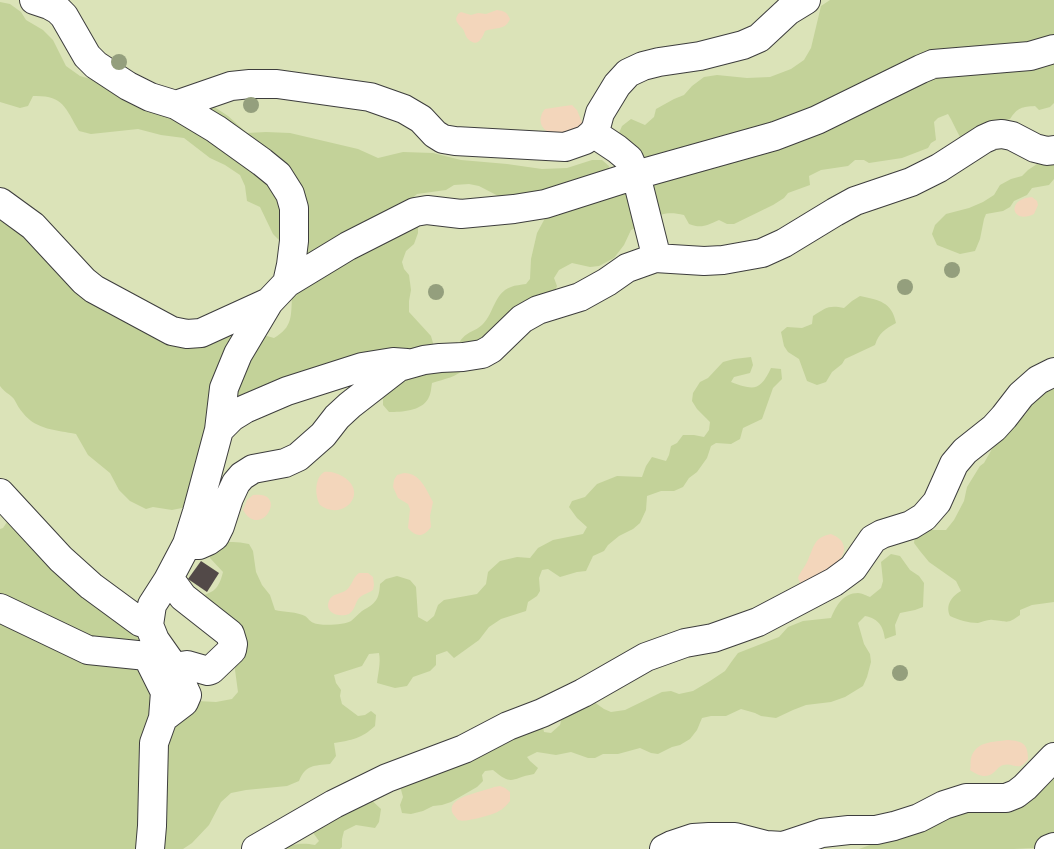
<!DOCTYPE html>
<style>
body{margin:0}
canvas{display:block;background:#fdf3ea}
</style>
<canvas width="1054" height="849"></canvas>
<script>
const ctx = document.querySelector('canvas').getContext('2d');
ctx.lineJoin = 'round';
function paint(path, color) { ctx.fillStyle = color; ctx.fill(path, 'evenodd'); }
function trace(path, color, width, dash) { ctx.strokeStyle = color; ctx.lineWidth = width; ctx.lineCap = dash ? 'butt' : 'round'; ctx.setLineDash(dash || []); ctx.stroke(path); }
paint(new Path2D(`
 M0 0H1054V849H19L0 790Z`), '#dbe3b8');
paint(new Path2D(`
 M830 0H1054V44L944 57 808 119 640 169 617 138 622 126 631 119 645 125 654 117 656 109 674 99 684 95 692 86 704 77 717 75 747 78 770 77 791 69 804 60 811 48 821 6Z
 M0 2 10 4 21 12 26 20 43 30 53 40 66 66 80 76 129 90 159 106 284 192 282 243 273 234 260 207 247 201 245 186 240 175 225 165 210 158 184 138 161 135 138 129 91 134 79 131C65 107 63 95 33 96L28 106 20 108 0 102Z
 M1054 55V103L1050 107 1039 110 1035 106C1022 107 1018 107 1010 119L1000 122 965 139 960 137C956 130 953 122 948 114L938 118 934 122 936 140 931 143 928 148 902 158 869 163 864 160H855L848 166 821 170 809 176 810 185 788 193 784 198 773 205 734 224H727L719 220C707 225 702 229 689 224L684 215C670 212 663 213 650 219L640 179 920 72Z
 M213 106 228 116 247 133 266 132 290 133 358 149 378 158 403 152 433 153 461 160 507 164 542 169 567 168 592 160H602L609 166 608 175 506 200 479 186 469 184 454 185 446 190 417 194 408 202 305 266 298 208 198 108Z
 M1051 157H1054V179L1049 185 1032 188 1027 195 1014 201 1010 207 1003 211 986 214 984 219 980 239 975 251 960 254 937 245 932 234 935 225 946 214 969 208 983 202 994 195 1000 185 1011 179 1022 176 1028 170 1037 164Z
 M631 183 642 225 631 230 624 245 614 258 599 266 590 267 572 263 559 270 554 278 557 286 554 294 499 339 460 349 459 343C467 330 474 333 483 324 494 313 494 293 511 287 515 285 521 285 526 284L530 279 531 259 537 233 550 209Z
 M0 209 172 335 242 320 192 506 172 510 153 507 146 509 130 501 119 490 110 473 88 455 76 434C57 430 36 430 23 413 19 409 17 404 14 399 10 394 4 392 0 386Z
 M418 226V233L414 244 406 251 402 262 404 269 409 275 411 290 409 301V312L431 336 435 350 242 406 233 398 251 340 267 336 274 338C293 327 291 316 292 295L308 280Z
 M860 296C879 300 892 302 896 323 885 329 879 333 875 345L845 359 842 364 832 372 826 382 817 385 807 381 799 359 788 352 784 346 781 332 787 327 802 328 812 324 813 316C826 308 828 305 844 308L852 301Z
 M751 357 753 365 750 373 734 377 731 382C753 390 760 392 771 368L781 369 782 379 773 388 762 419 743 428 740 439 731 444 716 443 711 446 707 458 697 472 689 478 683 487 674 491H661L647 496 646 510 640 523 633 529 619 536 608 545 604 551 593 556 586 571 577 572 560 577 548 569 542 570 539 578 540 591 537 596 528 602 526 611 501 619 489 627 479 640 454 658 447 651 436 655V665L430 671 413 677 407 686 395 688 377 683C378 673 381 663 379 653L369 654 362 666 334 675 336 683 341 690 340 696 342 704 358 716 365 715 371 711 376 715 375 726C361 739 352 740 334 743L336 756 330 764C314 766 306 764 299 781L287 786 246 790 231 793 221 802 209 825 192 843 183 849H155L166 734 197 701 216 702 232 699 238 692 235 670 236 653 193 598C212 593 218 592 223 572L210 558 211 551C223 540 233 541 249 544L253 551 256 572 262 585 270 595 275 610C283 612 298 612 305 616 308 618 310 622 314 623 319 626 346 625 351 621 355 618 358 614 362 611 376 603 379 600 380 584L386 579 397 576 410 580 416 587 418 617 427 622 434 616 438 605 444 600 477 594 486 584 488 572 500 561 517 557 530 558 538 548 553 540 583 534 587 527 577 518 569 507 572 501 585 497 597 484 617 476 642 477 646 466 652 457 666 461 669 455 671 446 677 443 683 435H694L704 437 709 430 710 422 697 409 692 401 693 393 700 382 708 378 723 362 734 359Z
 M466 368C456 377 445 379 432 383 431 389 431 394 428 399 421 411 402 412 389 412L383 405V399L398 373Z
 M1054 382V602L1032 605 1020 610V615C1006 625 1008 621 993 620 988 619 983 622 978 623 968 623 959 620 950 616 945 605 952 596 961 591L956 581 929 562 920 551 914 543 915 536 927 530H946L954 520 964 501 967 487 980 466 984 463 992 449 1005 433 1026 414 1037 393Z
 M7 522 17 523 143 627 157 651 75 638 0 602V529L3 528Z
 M891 554 900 556 910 570 919 576 924 583 923 607 915 610 900 613 895 625 896 635 885 639C883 626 879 619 865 616L858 623 864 644 870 654 871 662 867 677 863 686 845 697 831 702 806 705 793 710 776 718 761 716 755 713 741 709 726 716H711L702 718 697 730 690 739 680 745 672 747 658 754 651 753 640 748 618 754H603L595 758H588L571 752 556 755 537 752 527 757 530 761 538 768 534 774C511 778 513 787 493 770L485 771 482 775 483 781 477 787 451 802 442 805 433 806 423 811 411 814 402 813 400 805 403 797 400 786 421 776 436 774 542 723 544 732 551 733 560 725 562 717 594 702 604 709 611 712 625 710 662 692 671 691 679 694 693 691 710 681 725 671 732 661 738 653 779 637 788 627 803 621 831 618C836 606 843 593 858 593 862 593 867 596 870 597L881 588 883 581 881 562Z
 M0 615 139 663 155 689 145 849H0Z
 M1054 775V842L1035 848 1014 849H859L870 845 894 833 950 814 1020 804 1035 797Z
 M367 796 381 809 379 822 375 828 356 825 344 831 342 839V847L340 849H278C292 845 300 842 315 845L319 841 314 834 312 825Z`), '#c3d299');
paint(new Path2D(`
 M497 10C504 11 507 12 510 19 505 31 495 27 485 31 482 39 477 48 468 39 465 36 465 31 462 28 461 27 458 24 457 22 455 18 457 17 458 14L461 12 471 15 478 13 486 14Z
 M572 105 577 110 583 125 571 136C565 135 556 135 550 133 539 128 538 117 545 109 554 108 562 106 572 105Z
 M1032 197 1037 201 1038 205 1034 214C1012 225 1005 199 1032 197Z
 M324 472C331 471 336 473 342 476 371 493 342 522 320 505 315 496 314 479 324 472Z
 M404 473C420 473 426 489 433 502L430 516 431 527C424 537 416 538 408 528L410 509 408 504 398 498 393 487 394 480 397 475Z
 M253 495C290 490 261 541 243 510L247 500Z
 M831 534C838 537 843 540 844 548 846 563 813 579 801 585L798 578C800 572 805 567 808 560 814 547 814 537 831 534Z
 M359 573H368L373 577 374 585 373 590C369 593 363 594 359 598 355 603 355 610 349 614 340 618 324 613 329 601 331 594 340 594 345 591 352 587 352 578 359 573Z
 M1008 740C1022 741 1028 743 1028 759 1019 773 1014 762 1003 765 998 767 997 770 993 773 986 779 977 775 970 770 971 767 970 762 971 758 976 741 993 742 1008 740Z
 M500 786 505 788 510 792V801C507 805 503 809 499 811 493 815 464 823 458 820 456 818 455 816 453 814 446 800 469 795 478 792 486 790 492 787 500 786Z`), '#f3d6bb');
paint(new Path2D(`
 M201 561 219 573 207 592 188 579Z`), '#524948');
const minor = new Path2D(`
 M34 0 49 5 58 10 64 16 87 56 96 65 128 86 150 97 176 105 216 129 262 162 278 175 290 194 294 208V241L291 265 287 283
 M176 105 231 86 250 84H277L370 97 404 109 421 119 435 134 443 139 455 141 565 147 585 140 593 133 596 128 600 113 617 85 628 73 643 66 659 62 700 56 743 45 759 38 788 11 806 0
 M593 133 617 149 629 159 636 175 654 247 655 258
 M0 202 33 226 84 281 94 289 172 331 187 334 201 333 269 302
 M219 430 232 417 245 409 287 391 362 367 393 362 407 363
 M0 493 61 559 91 586 140 622 149 625
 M187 544 199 545 208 541 215 536 220 526 229 498 236 483 242 476 253 469 285 463 298 457 323 435 337 417 350 405 399 367 424 360 440 358 463 357 482 354 491 349 522 319 538 310 580 297 607 282 627 268 655 258 704 261 723 260 762 253 784 243 835 212 855 201 911 182 939 168 984 139 993 135 1002 134 1012 136 1035 148 1047 151 1054 150
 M168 580 175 586 183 597 230 634 233 644 232 650 211 670 208 671 187 665 174 667
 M0 608 88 650 147 656 165 692 163 718 154 743 152 826 150 849
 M163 718 184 702 187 695 174 667 155 640 149 625 152 605 168 580 187 544 197 512 219 430 224 388 238 354 269 302 287 283 348 246 415 212 427 210 461 214 514 209 545 204 636 175 775 136 817 120 921 69 933 64 1030 56 1054 49
 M256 849 334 804 387 778 464 749 508 726 542 713 583 693 646 657 685 643 713 638 758 622 834 582 853 568 873 539 882 534 911 525 924 517 937 502 954 464 965 451 994 428 1004 417 1021 395 1038 380 1054 372
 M664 849 672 845 693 838 709 837H735L766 845 783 846 822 833 849 830H876L894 826 919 818 944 805 966 798H1006L1016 794 1025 787 1054 757
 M1049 849 1054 847`);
trace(minor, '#3d3d3d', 30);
trace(minor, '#fff', 28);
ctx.fillStyle = '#949f7d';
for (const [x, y] of [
 [119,62],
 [251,105],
 [952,270],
 [905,287],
 [436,292],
 [900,673]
]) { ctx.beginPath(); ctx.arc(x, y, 8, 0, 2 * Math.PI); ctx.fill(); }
</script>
